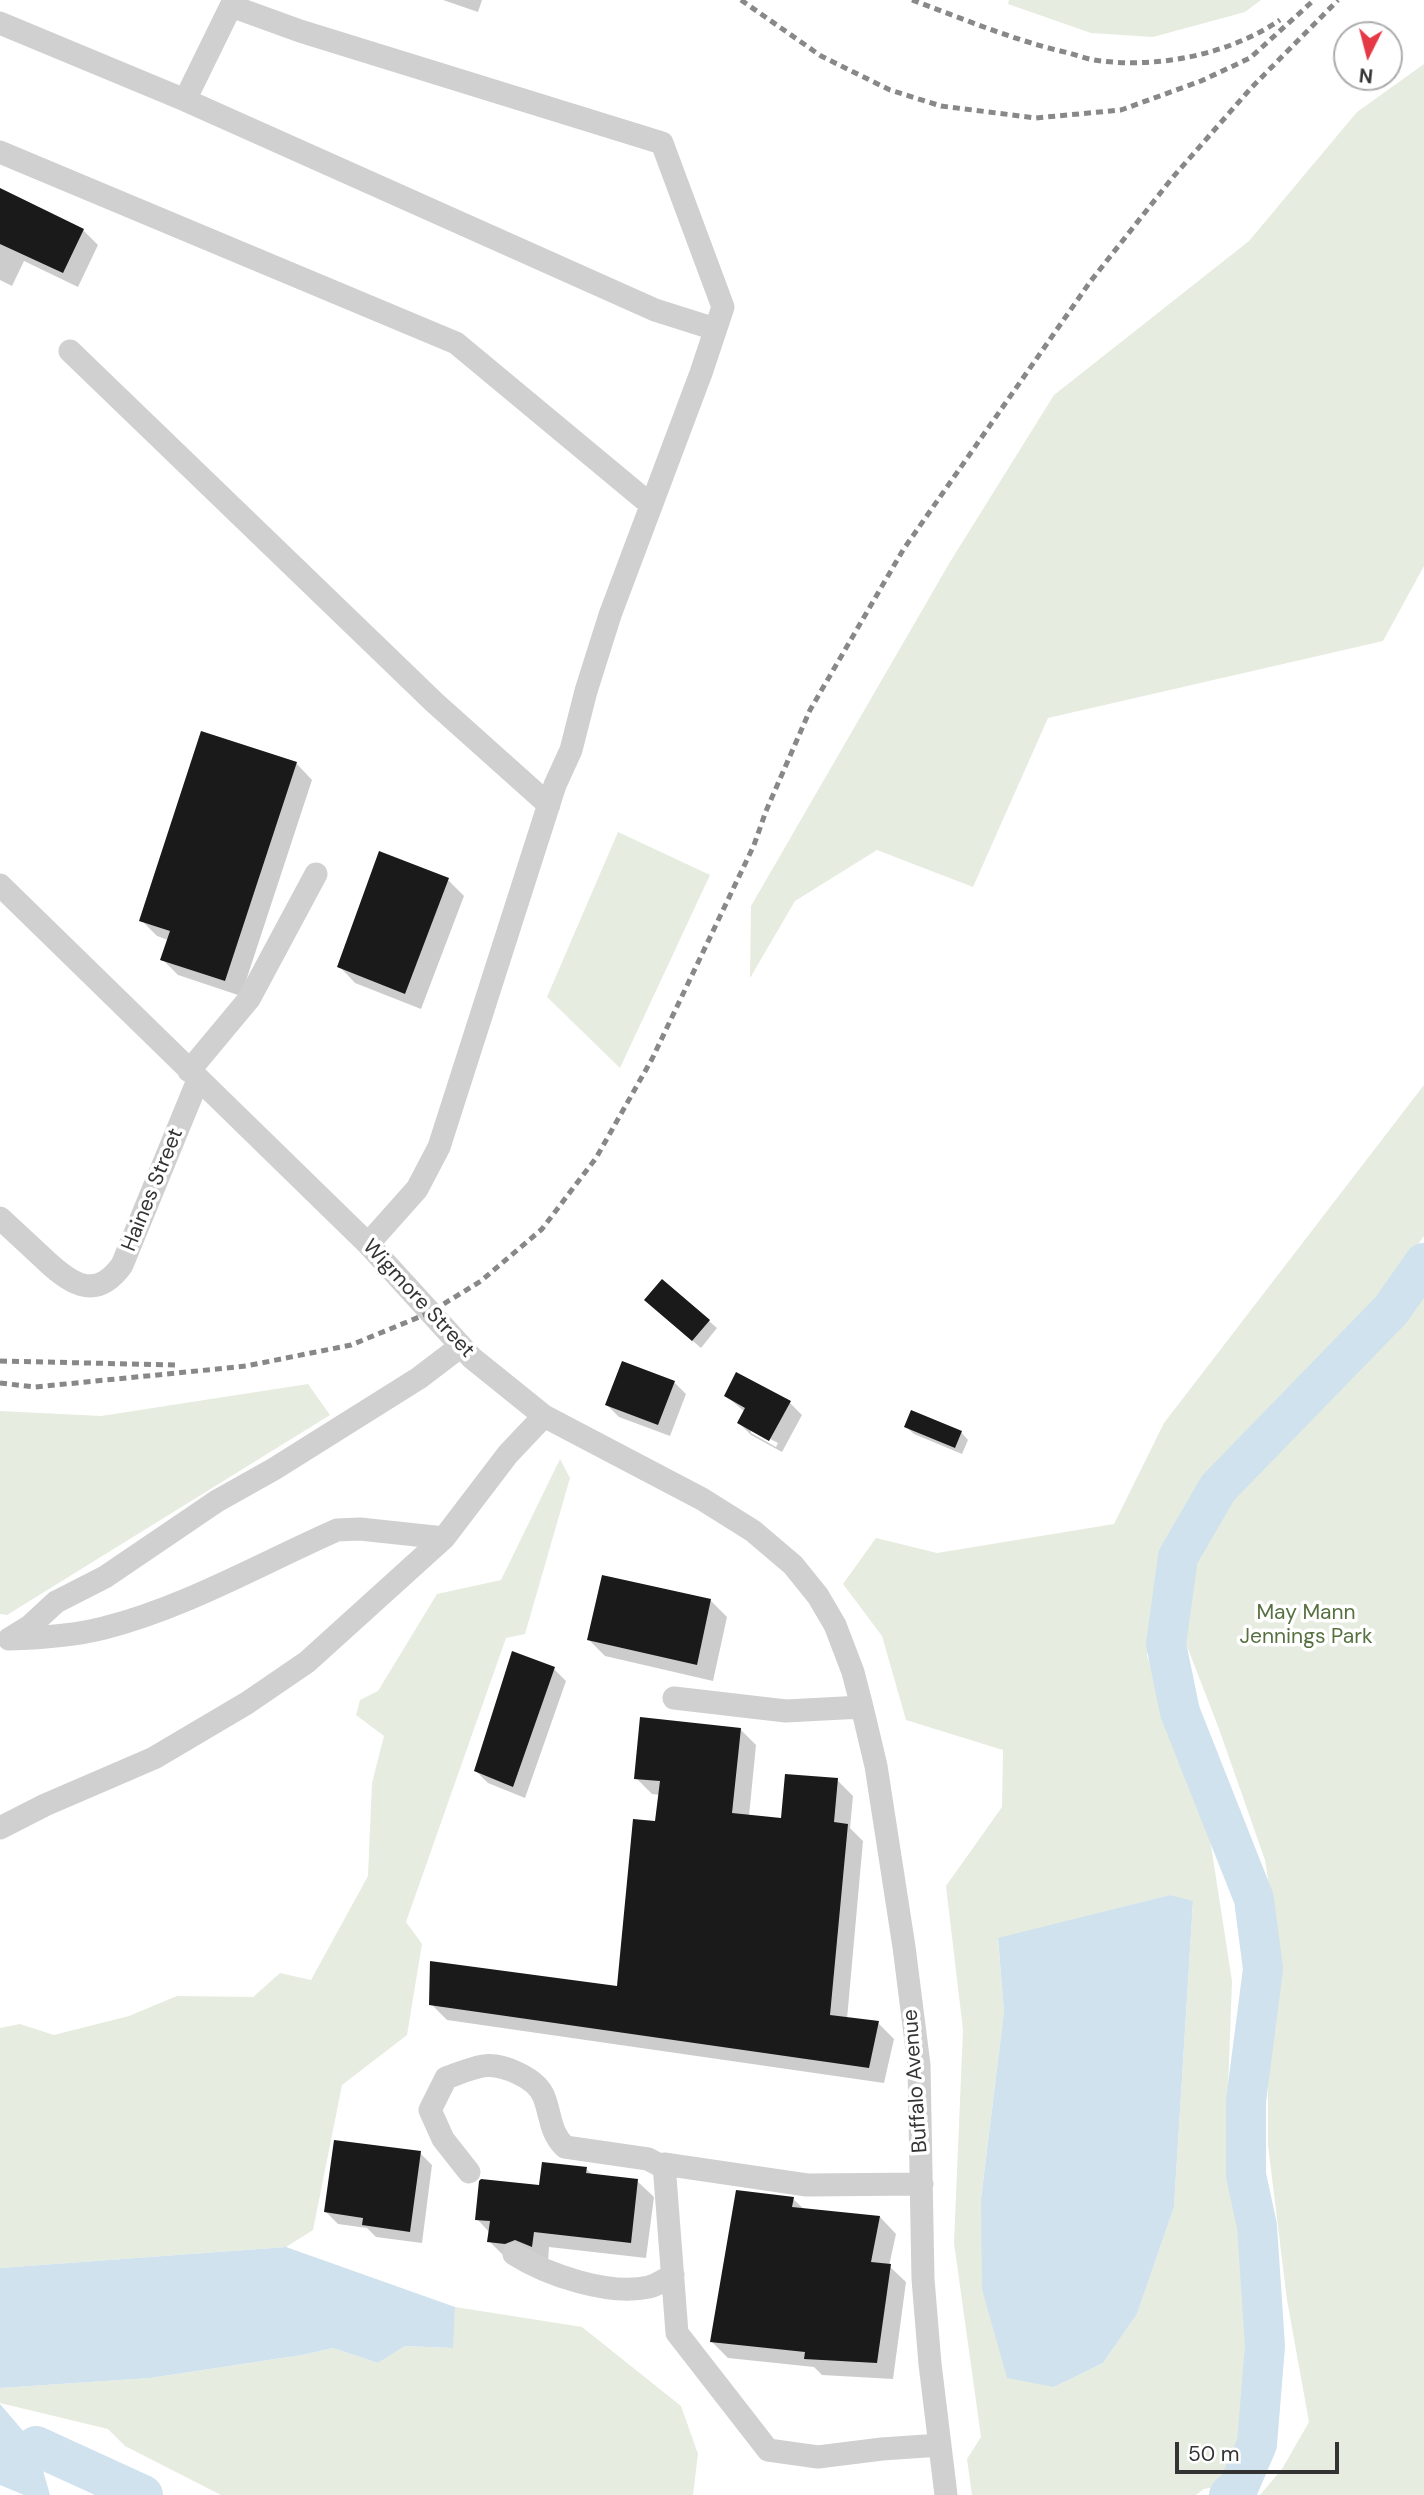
<!DOCTYPE html>
<style>
body{margin:0}
#map{position:relative;width:1424px;height:2495px;overflow:hidden;background:#fff;font-family:"DM Sans",sans-serif}
canvas{display:block}
.north{position:absolute;left:1333px;top:21px;width:70px;height:70px;box-sizing:border-box;background:#fff;border:2px solid #adadad;border-radius:50%;rotate:186deg;font-size:19px;font-weight:700;line-height:28px;text-align:center;color:#333}
.north::after{content:'';display:block;margin:auto;width:24px;height:32px;background:#e63946;clip-path:polygon(50% 0,100% 100%,50% 72%,0 100%)}
.scale{position:absolute;left:1175px;top:2442px;width:164px;height:32px;box-sizing:border-box;border:4px solid #333;border-top:0;padding-left:9px;font-size:21px;line-height:24px;white-space:nowrap;color:#333;-webkit-text-stroke:5px #fff;paint-order:stroke}
</style>
<div id="map">
<canvas width="1424" height="2495"></canvas>
<div class="north">N</div>
<div class="scale">50 m</div>
</div>
<script>
const ctx = document.querySelector('canvas').getContext('2d');
ctx.lineJoin = 'round';
function paint(path, color) { ctx.fillStyle = color; ctx.fill(path, 'evenodd'); }
function trace(path, color, width, dash) { ctx.strokeStyle = color; ctx.lineWidth = width; ctx.lineCap = dash ? 'butt' : 'round'; ctx.setLineDash(dash || []); ctx.stroke(path); }
function label(font, color, halo, rows, align = 'center') {
  ctx.font = font + ' "DM Sans",sans-serif'; ctx.lineWidth = 7; ctx.setLineDash([]); ctx.textBaseline = 'middle'; ctx.strokeStyle = halo; ctx.fillStyle = color; for (const [text, x, y, turn = 0] of rows) {
    ctx.save(); ctx.translate(x, y); ctx.rotate((+turn || 0) * Math.PI / 180); ctx.textAlign = isNaN(turn) ? turn : align; if (halo) ctx.strokeText(text, 0, 0); ctx.fillText(text, 0, 0); ctx.restore();
  }
}
paint(new Path2D(`
 M1009 0H1261L1245 12 1153 37 1091 33 1008 4Z
 M1424 64V566L1383 641 1048 718 973 887 877 850 795 901 750 978 751 906 950 562 1054 395 1249 241 1357 112Z
 M618 832 710 875 620 1068 547 997Z
 M1424 1085V1236L1379 1300 1208 1477 1161 1558 1147 1656 1210 1839 1232 1981 1227 2116 1242 2226 1248 2354 1237 2453 1223 2485 1204 2489 1196 2495H972L967 2459 981 2437 954 2243 963 2030 946 1886 1002 1807 1003 1750 906 1720 882 1636 843 1584 876 1538 937 1553 1114 1524 1164 1423ZM1170 1895 1193 1902 1174 2207 1137 2314 1103 2363 1054 2387 981 2199 1004 2012 998 1939Z
 M1424 1290V2495H1260L1282 2469 1309 2422 1287 2300 1268 2145V2026L1278 1942 1265 1860 1219 1729 1185 1641 1195 1553 1272 1448 1408 1313Z
 M308 1384 330 1415 7 1615 0 1614V1411L101 1416Z
 M560 1459 570 1478 525 1634 506 1638 406 1922 422 1944 407 2035 342 2085 313 2230 286 2247 0 2268V2028L20 2024 54 2035 129 2016 177 1996 253 1997 280 1973 311 1980 368 1876 372 1783 384 1736 356 1715 360 1700 378 1691 437 1594 501 1580Z
 M455 2307 582 2327 681 2406 698 2454 693 2495H221L125 2446 108 2429 0 2403V2388L150 2378 302 2355 333 2348 378 2363 405 2346 452 2348Z`), '#e6ecdf');
paint(new Path2D(`
 M1170 1895 1193 1901 1174 2207 1137 2314 1103 2363 1054 2387 1007 2378 982 2289 981 2199 1004 2012 998 1938Z
 M286 2247 455 2307 453 2348 405 2346 378 2363 333 2348 302 2355 150 2378 0 2388V2268Z
 M0 2404 36 2446 50 2495H24L0 2485Z`), '#cfe2ee');
paint(new Path2D(`
 M443 0H482L478 12Z
 M0 190 83 230 98 245 78 287 24 261 12 286 0 280Z
 M296 763 312 780 241 996 178 975 162 959 168 940 157 936 141 920Z
 M448 880 464 896 421 1009 355 983 339 966Z
 M654 1308 709 1321 717 1328 701 1348Z
 M674 1382 686 1394 670 1436 619 1417 607 1405Z
 M726 1396 790 1403 802 1415 782 1452 751 1435 739 1423 745 1412ZM751 1429 778 1443 776 1447 751 1433Z
 M906 1427 961 1432 968 1440 962 1454 914 1434Z
 M710 1600 727 1617 713 1681 605 1656 589 1640Z
 M554 1669 566 1681 525 1798 488 1783 476 1771Z
 M740 1729 756 1745 749 1816 783 1820 837 1780 853 1796 850 1828 863 1841 847 2019 878 2023 894 2039 884 2083 447 2020 431 2004 619 1988 657 1823 660 1795 652 1794 636 1778Z
 M420 2153 432 2165 422 2243 376 2237 367 2228 338 2224 326 2212Z
 M586 2169 593 2175 637 2181 654 2197 646 2258 549 2247 548 2262 505 2257 489 2241 490 2233 477 2219 540 2187Z
 M793 2199 804 2209 880 2217 896 2234 889 2266 906 2282 893 2379 822 2375 814 2367 728 2358 712 2342Z`), '#0003');
trace(new Path2D(`
 M36 2446 143 2495
 M1229 2495 1239 2486 1257 2444 1265 2346 1257 2226 1246 2175V2101L1263 1969 1254 1899 1180 1712 1166 1644 1178 1557 1218 1488 1391 1310 1424 1263`), '#cfe2ee', 40);
paint(new Path2D(`
 M0 188 84 229 63 273 0 244Z
 M201 731 297 762 225 981 160 960 170 931 139 921Z
 M379 851 449 878 405 994 337 967Z
 M662 1279 710 1320 692 1341 644 1300Z
 M622 1361 675 1381 658 1425 605 1405Z
 M736 1372 791 1401 769 1441 737 1423 745 1408 724 1396Z
 M911 1410 962 1431 955 1448 904 1427Z
 M602 1575 711 1599 697 1665 587 1640Z
 M512 1651 555 1667 513 1787 474 1771Z
 M640 1717 741 1728 732 1813 781 1818 785 1774 838 1778 834 1822 848 1824 830 2015 879 2021 869 2068 429 2005 430 1961 617 1986 633 1819 655 1821 660 1781 634 1779Z
 M334 2140 421 2151 410 2232 362 2225 363 2218 324 2212Z
 M542 2162 587 2167 586 2173 638 2179 631 2243 534 2232 532 2247 515 2240 505 2244 487 2242 490 2221 475 2220 479 2181 481 2179 539 2185Z
 M736 2190 794 2197 792 2207 880 2216 871 2262 891 2264 877 2363 804 2359 805 2352 710 2342Z`), '#1a1a1a');
trace(new Path2D(`
 M0 23 185 100
 M0 152 456 343 651 505
 M70 351 435 703 549 805
 M0 885 368 1244 472 1358 544 1416 702 1499 753 1531 793 1565 818 1596 835 1625 853 1672 862 1707 876 1766 904 1947 919 2065 923 2279 930 2364 946 2495
 M189 1071 249 999 316 874
 M0 1218C14 1231 27 1243 41 1256 67 1281 94 1304 122 1265L198 1080
 M368 1244 417 1189 439 1147 555 785 571 750 586 691 610 615 701 373 723 307 662 143 300 31 231 6 185 100 655 310 715 329
 M9 1639C41 1638 73 1636 104 1628 186 1607 260 1564 337 1530L360 1529 444 1538 508 1454 544 1416
 M9 1639 30 1626 56 1602 105 1577 217 1501 274 1469 419 1378 461 1346
 M674 1698 786 1711 862 1707
 M0 1828 45 1805 154 1758 247 1703 307 1662 444 1538
 M469 2172 443 2139 430 2110 446 2078C458 2074 470 2068 483 2066 502 2063 537 2078 544 2097 551 2115 550 2133 565 2147L648 2159 665 2168
 M922 2184 807 2185 664 2164 677 2333 768 2450 818 2457 882 2449 940 2445
 M514 2254C547 2275 609 2296 649 2287 657 2285 666 2279 673 2275`), '#d0d0d0', 23);
trace(new Path2D(`
 M741 0 821 56 890 90 941 106 1036 118 1121 110 1201 81 1250 58 1314 0
 M912 0C964 19 1015 41 1069 53 1079 56 1090 60 1101 61 1161 68 1230 54 1280 20
 M0 1361 175 1365
 M0 1383 35 1387 177 1373 246 1366 351 1345 429 1313 481 1281 542 1229 596 1158 652 1059 754 845 766 811 810 710 903 550 1090 282 1173 177 1252 87 1338 0`), '#888', 5, [7, 5]);
label('21px', '#333', '#fff', [
 ["Haines Street",153,1190,-68],
 ["Wigmore Street",418,1299,47],
 ["Buffalo Avenue",916,2081,-94]
]);
label('21px', '#56703f', '#fff', [
 ["May Mann",1306,1613],
 ["Jennings Park",1306,1637]
]);
</script>
